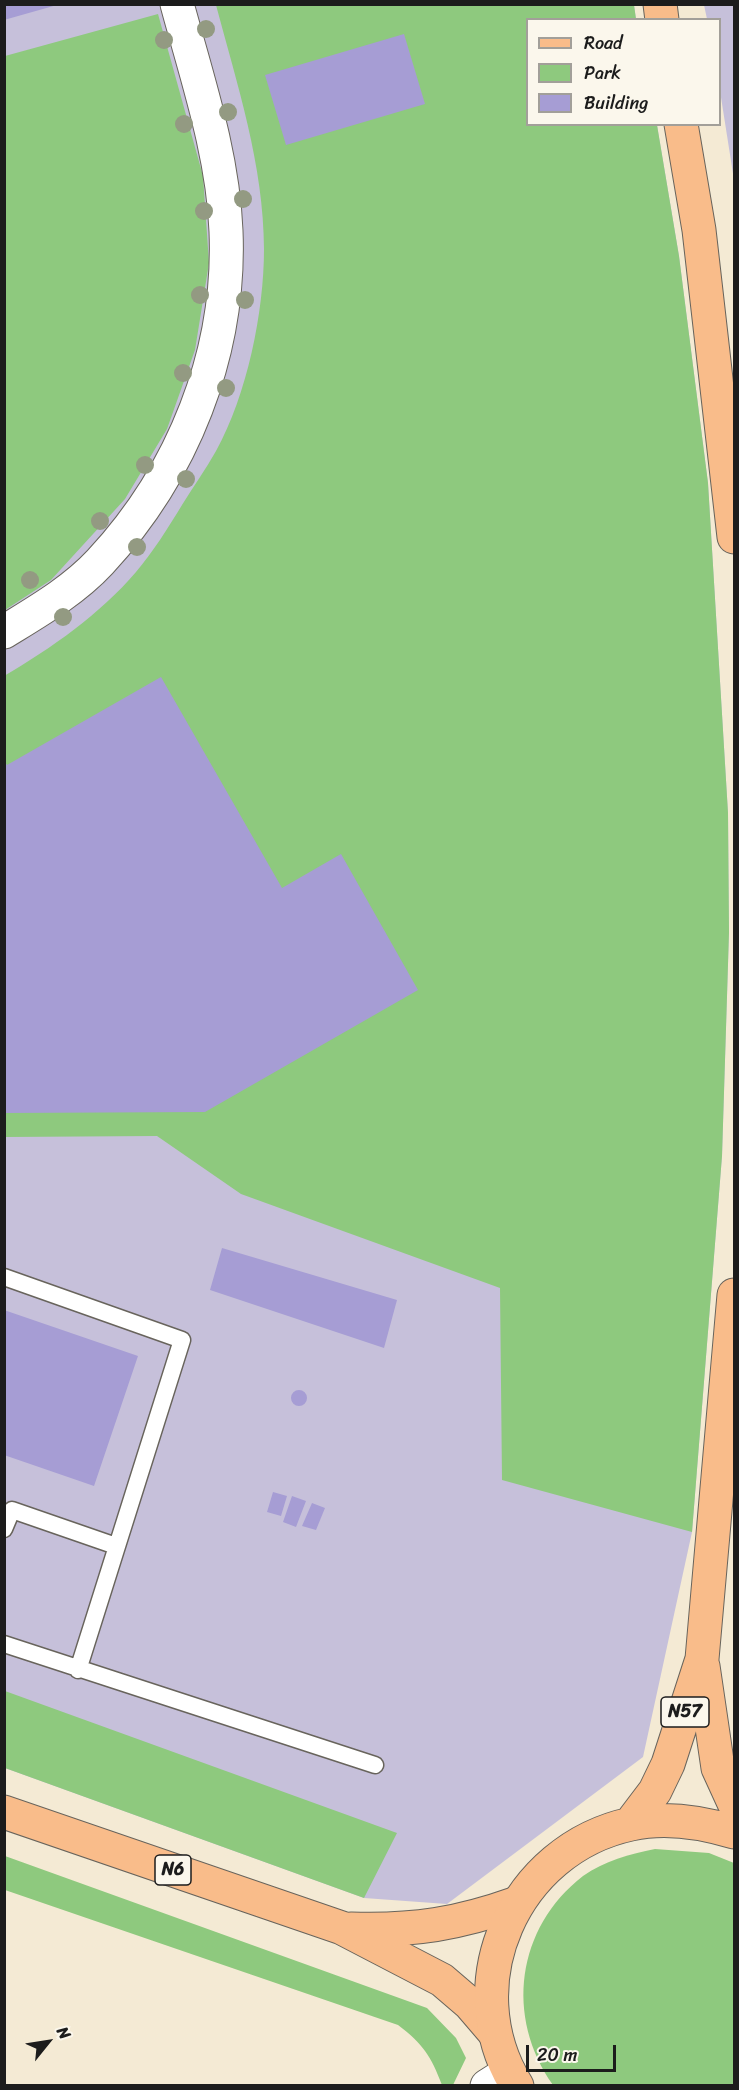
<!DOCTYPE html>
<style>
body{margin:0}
#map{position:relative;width:739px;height:2090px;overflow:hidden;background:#f4ead4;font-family:Sriracha,sans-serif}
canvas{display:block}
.frame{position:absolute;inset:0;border:6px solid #1c1c1c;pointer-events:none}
.legend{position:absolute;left:526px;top:18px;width:195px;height:108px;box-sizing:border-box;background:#fbf7ec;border:2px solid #a29f99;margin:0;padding:8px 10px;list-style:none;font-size:18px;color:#1c1c1c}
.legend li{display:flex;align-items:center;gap:12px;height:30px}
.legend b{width:30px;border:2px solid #a29f99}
.north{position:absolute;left:18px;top:2012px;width:60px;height:60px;-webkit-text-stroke:4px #fbf7ec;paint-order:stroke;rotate:60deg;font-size:16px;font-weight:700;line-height:24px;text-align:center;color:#1c1c1c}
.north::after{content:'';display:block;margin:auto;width:21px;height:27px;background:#1c1c1c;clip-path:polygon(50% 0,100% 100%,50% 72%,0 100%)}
.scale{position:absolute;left:526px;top:2045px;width:90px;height:27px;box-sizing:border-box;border:3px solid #1c1c1c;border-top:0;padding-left:8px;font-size:18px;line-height:21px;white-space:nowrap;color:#1c1c1c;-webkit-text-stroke:4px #fbf7ec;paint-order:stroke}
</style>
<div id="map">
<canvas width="739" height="2090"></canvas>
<div class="frame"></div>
<ul class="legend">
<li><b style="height:8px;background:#f9bc8a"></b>Road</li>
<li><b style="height:16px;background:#8ec97e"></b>Park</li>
<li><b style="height:16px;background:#a69dd4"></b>Building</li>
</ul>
<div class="north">N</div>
<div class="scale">20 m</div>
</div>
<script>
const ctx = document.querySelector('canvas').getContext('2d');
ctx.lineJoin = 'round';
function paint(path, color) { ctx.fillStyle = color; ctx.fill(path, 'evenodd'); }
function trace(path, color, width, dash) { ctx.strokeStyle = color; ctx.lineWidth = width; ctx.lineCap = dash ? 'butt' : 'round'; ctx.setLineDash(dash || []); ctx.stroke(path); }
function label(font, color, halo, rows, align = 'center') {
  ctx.font = font + ' Sriracha,sans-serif'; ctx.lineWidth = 4.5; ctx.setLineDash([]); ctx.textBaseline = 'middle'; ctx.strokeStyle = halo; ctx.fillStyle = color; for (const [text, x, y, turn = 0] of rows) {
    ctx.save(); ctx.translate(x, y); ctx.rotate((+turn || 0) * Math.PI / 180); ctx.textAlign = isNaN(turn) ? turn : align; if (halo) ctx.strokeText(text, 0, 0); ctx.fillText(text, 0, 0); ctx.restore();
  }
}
paint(new Path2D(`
 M4 5H634L636 19 528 20V124L657 125 679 256 708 483 728 813 729 932 722 1156 692 1532 643 1757 447 1904 364 1898 5 1768Z
 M704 5H734V180L720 91V20L707 19Z`), '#c6c0da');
paint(new Path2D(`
 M216 5H634L636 19 528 20V124L657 125 679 256 708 483 728 813 729 932 722 1156 692 1532 502 1480 500 1288 241 1194 157 1136 5 1137 4 676C52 648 100 614 136 572 153 552 168 528 182 505 193 487 206 469 216 451 247 395 264 312 264 249 264 166 237 84 216 5Z
 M158 14 203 176 209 263 195 350 167 429 125 499 51 580 5 610V56Z
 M4 1691H5L397 1833 364 1898 5 1768Z
 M655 1849 709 1853 734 1863V2085H553C505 2017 516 1928 583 1876 604 1861 630 1854 655 1849Z
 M5 1856 427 2008 456 2038 466 2058 453 2085H442C431 2056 423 2044 398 2025L5 1890Z`), '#8ec97e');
paint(new Path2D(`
 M4 4H56L57 5 4 20Z
 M404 34 425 104 286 145 265 75Z
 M161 677 282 888 341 854 418 990 205 1112 4 1113V761L7 765Z
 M222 1248 397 1300 384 1348 210 1290Z
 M4 1310 138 1356 94 1486 4 1455Z
 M291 1398a8 8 0 1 1 16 0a8 8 0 1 1-16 0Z
 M273 1492 287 1496 281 1516 267 1512Z
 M292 1496 306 1501 296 1527 283 1522Z
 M312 1503 325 1508 316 1530 302 1526Z`), '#a69dd4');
const lane = new Path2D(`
 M4 1277 182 1340 78 1670
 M4 1529 12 1510 116 1546
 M4 1644 375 1765`);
const street = new Path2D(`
 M4 632C38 611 73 591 100 562 183 473 231 353 226 231 223 154 197 78 177 4
 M487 2086 509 2072`);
const primary = new Path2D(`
 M4 1812 342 1928 442 1980 470 2004 494 2032
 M351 1929C414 1931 458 1924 517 1903`);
const highway = new Path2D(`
 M660 4 662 20
 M681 124 699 230 734 537
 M703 1666 718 1768 734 1803
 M630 1824 655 1791 668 1764 702 1659 734 1295
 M517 2086C454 1984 514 1849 631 1824 666 1816 701 1822 734 1832`);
trace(lane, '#68645c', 19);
trace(street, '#68645c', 35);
trace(primary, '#68645c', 35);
trace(highway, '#68645c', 35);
trace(lane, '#fff', 16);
trace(street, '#fff', 33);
trace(primary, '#f9bc8a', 33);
trace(highway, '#f9bc8a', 33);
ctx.fillStyle = '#939a82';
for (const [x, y] of [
 [206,29],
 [164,40],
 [228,112],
 [184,124],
 [243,199],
 [204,211],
 [200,295],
 [245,300],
 [183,373],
 [226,388],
 [145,465],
 [186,479],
 [100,521],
 [137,547],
 [30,580],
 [63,617]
]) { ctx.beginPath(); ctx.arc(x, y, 9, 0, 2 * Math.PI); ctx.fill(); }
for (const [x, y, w] of [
 [685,1712,48],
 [173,1870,36]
]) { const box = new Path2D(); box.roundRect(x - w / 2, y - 15, w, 30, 4.5); ctx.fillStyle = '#fbf7ec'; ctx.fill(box); trace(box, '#1c1c1c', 1.5); }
label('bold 18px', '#1c1c1c', null, [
 ["N57",685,1712],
 ["N6",173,1870]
]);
</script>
